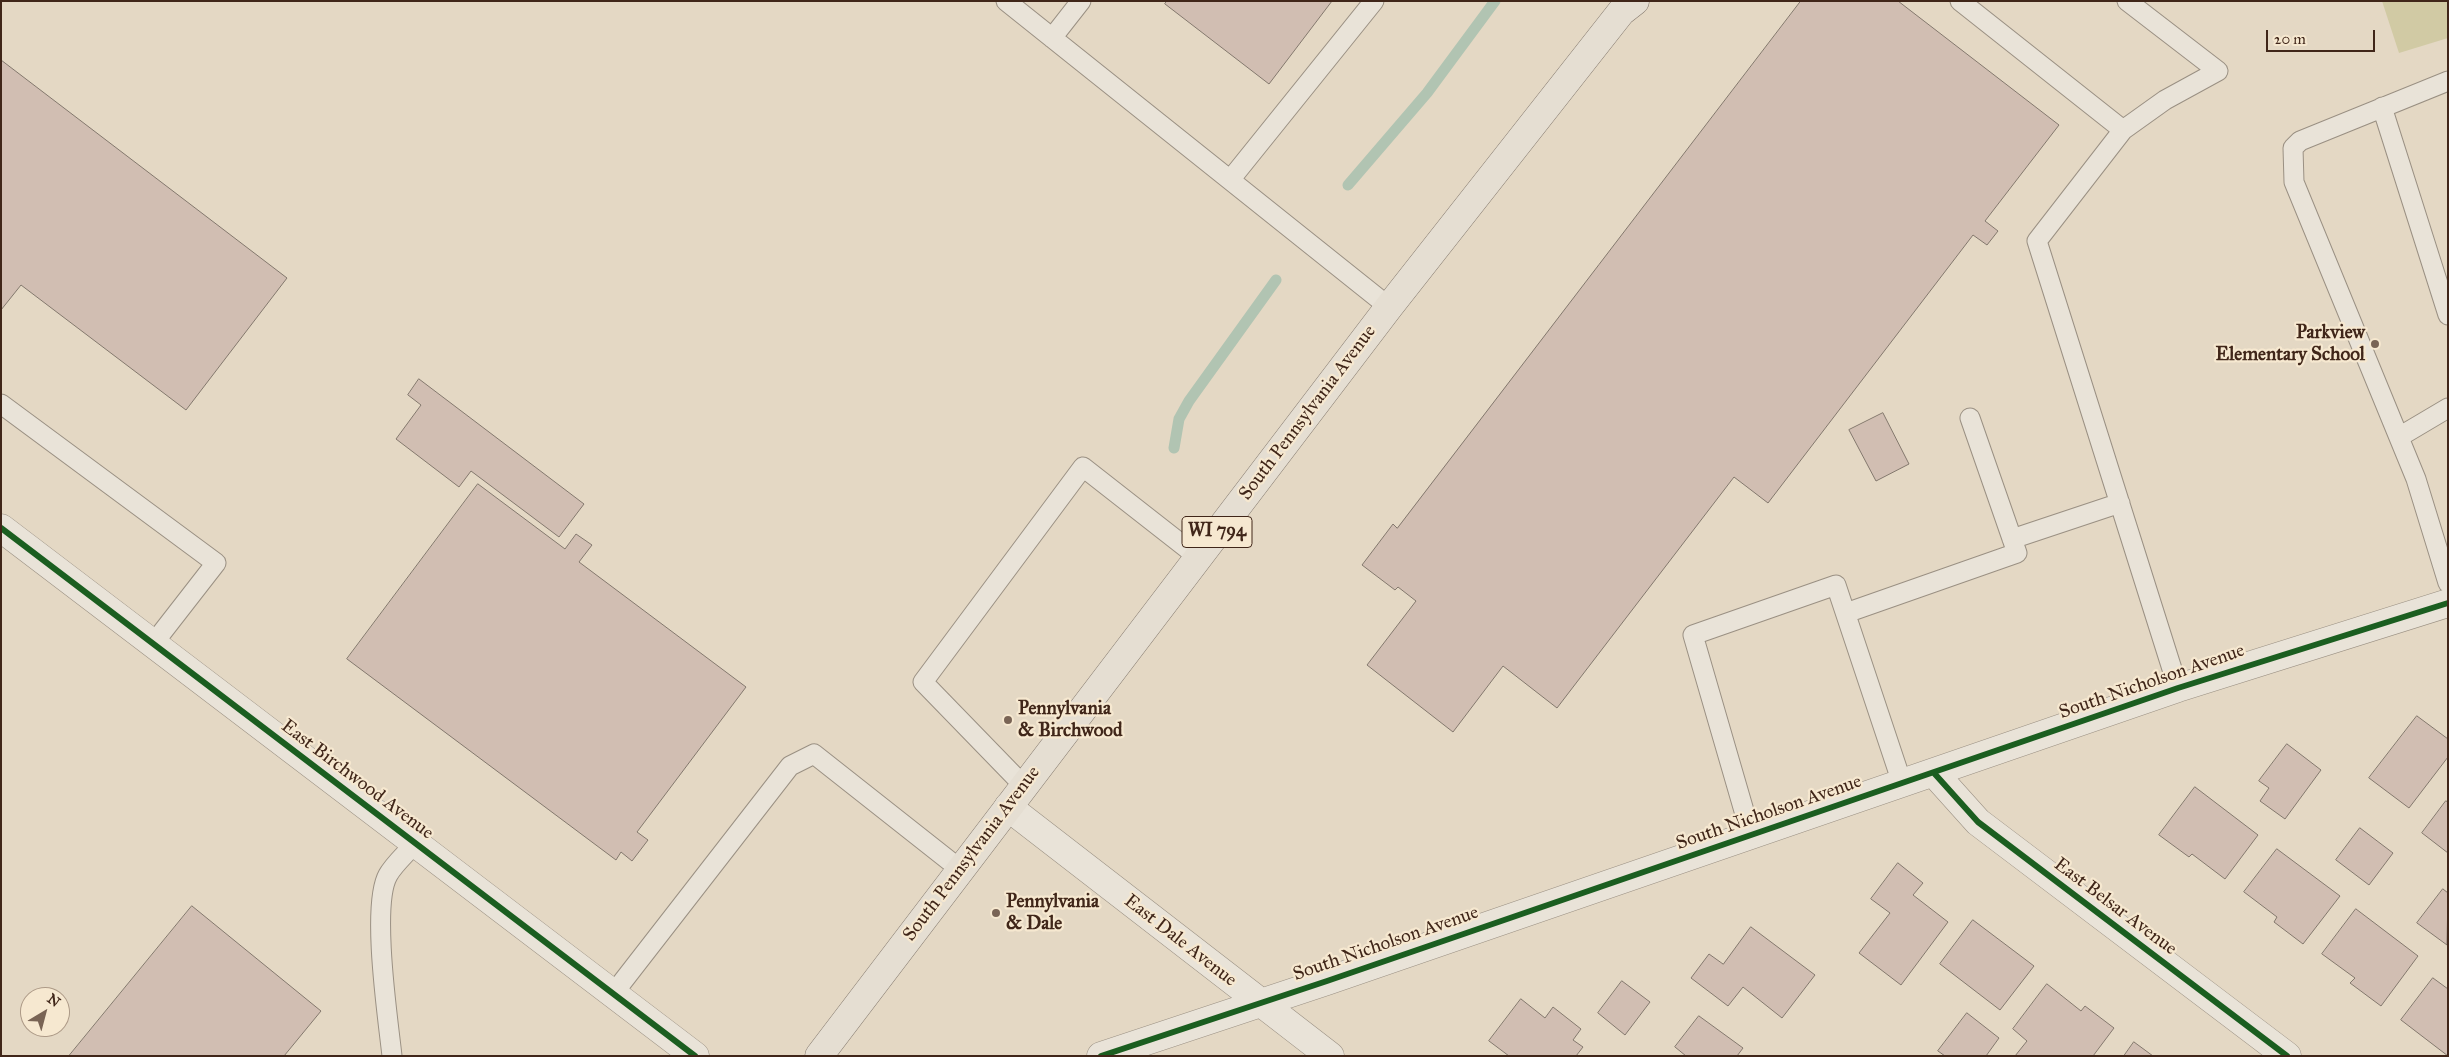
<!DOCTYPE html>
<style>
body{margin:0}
#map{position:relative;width:2449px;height:1057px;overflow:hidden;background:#e4d8c4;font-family:"IM FELL Great Primer",serif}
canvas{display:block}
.frame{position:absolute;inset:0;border:2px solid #402619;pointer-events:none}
.north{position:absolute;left:20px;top:987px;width:50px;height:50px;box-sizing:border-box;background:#f6e8d0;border:1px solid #ad9a87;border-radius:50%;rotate:37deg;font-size:14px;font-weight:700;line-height:20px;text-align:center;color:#402619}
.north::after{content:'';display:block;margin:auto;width:18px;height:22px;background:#796455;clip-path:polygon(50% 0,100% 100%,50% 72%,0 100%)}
.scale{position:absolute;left:2266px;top:30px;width:109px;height:22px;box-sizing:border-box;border:2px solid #402619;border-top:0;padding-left:6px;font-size:15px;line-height:18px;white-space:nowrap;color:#402619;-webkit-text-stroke:4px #f6e8d0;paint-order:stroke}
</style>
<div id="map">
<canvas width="2449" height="1057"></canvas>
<div class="frame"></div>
<div class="north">N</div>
<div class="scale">20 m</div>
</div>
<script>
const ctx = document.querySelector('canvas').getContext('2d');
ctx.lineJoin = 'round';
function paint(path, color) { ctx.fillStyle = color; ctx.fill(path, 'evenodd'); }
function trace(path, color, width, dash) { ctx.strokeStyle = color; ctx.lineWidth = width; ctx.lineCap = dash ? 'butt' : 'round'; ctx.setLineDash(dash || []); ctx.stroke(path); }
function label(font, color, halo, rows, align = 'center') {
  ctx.font = font + ' "IM FELL Great Primer",serif'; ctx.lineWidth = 4.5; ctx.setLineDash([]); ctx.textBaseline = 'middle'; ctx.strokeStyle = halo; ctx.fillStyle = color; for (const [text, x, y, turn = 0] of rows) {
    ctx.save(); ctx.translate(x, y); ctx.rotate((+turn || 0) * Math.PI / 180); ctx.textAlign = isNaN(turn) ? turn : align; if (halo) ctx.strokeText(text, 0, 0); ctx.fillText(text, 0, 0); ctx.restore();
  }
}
paint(new Path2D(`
 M2382 1H2448V38L2399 53Z`), '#d1caa4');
trace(new Path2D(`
 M1348 185 1427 93 1495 1
 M1174 448 1179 419 1189 401 1276 280`), '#b1c4b2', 11);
const building = new Path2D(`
 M1167 1H1332L1269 84 1165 4Z
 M1801 1H1898L2059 125 1985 221 1998 231 1987 245 1973 235 1768 503 1734 477 1557 708 1503 666 1453 732 1367 665 1416 601 1398 587 1395 590 1362 565 1393 524 1397 528Z
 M1 60 287 278 186 410 21 285 1 310Z
 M419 379 584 504 559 537 471 471 459 487 396 439 421 405 408 395Z
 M1883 413 1909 464 1876 481 1849 430Z
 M478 484 565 549 576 534 592 545 579 562 746 687 637 832 648 840 632 861 621 852 616 860 347 659Z
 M2417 716 2448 739V757L2409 808 2369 778Z
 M2287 744 2321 770 2285 819 2260 801 2269 788 2259 781Z
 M2195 787 2258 835 2225 879 2192 854 2189 857 2159 835Z
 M2446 801 2448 802V853L2422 833Z
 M2360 828 2393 853 2369 885 2336 860Z
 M2277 849 2340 896 2303 944 2274 922 2277 917 2244 892Z
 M1898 863 1923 883 1913 895 1948 922 1901 985 1859 953 1890 913 1871 899Z
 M2443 889 2448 893 2447 945 2417 923Z
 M192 906 321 1011 284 1056H69Z
 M2356 909 2418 956 2381 1006 2350 983 2355 978 2322 954Z
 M1973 920 2034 966 2000 1010 1940 964Z
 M1751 927 1815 975 1782 1018 1743 987 1728 1006 1691 978 1709 954 1723 964Z
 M2433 978 2448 989V1056L2401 1020Z
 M1622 981 1650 1002 1625 1035 1598 1013Z
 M2047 984 2081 1011 2085 1006 2114 1028 2093 1056H2015L2027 1041 2013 1029Z
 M1521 999 1545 1018 1553 1007 1581 1029 1573 1040 1583 1047 1576 1056H1509L1489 1041Z
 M1967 1013 1999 1038 1986 1056H1945L1938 1051Z
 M1699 1016 1743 1048 1737 1056H1686L1675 1047Z
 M2134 1042 2153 1056H2124Z`);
paint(building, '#d1beb2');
trace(building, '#83786d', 1);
const lane = new Path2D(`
 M1006 1 1389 307
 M1960 1 2123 130
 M2127 1 2218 71 2165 100 2123 130 2037 241 2178 688
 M1052 38 1081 1
 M2448 81 2300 141 2293 148 2294 182 2416 479 2448 583
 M2382 107 2448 315
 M1230 180 1374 1
 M1 404 216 563 153 644
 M2399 437 2448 408
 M2012 539 2120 503
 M1846 613 2017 553 1970 418
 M1024 786 923 682 1083 467 1198 557
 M1751 835 1693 635 1836 585 1902 783
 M613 994 790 766 814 754 961 870
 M392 1056C388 1019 371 905 388 875 394 864 407 853 415 843`);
const street = new Path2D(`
 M1 528 695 1056
 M1934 773 1978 822 2287 1056
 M1008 807 1330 1056
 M1101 1056 1327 981 2178 688 2448 603`);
const primary = new Path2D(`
 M819 1056 1389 307 1621 12 1635 1`);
trace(lane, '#9a9083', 21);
trace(street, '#9a9083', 29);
trace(primary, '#83786d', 29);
trace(lane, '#e9e3d8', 19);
trace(street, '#e9e3d8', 28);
trace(primary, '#e5ded2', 28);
trace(new Path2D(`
 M1 528 695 1056
 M1934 773 1978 822 2287 1056
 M1101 1056 1327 981 2178 688 2448 603`), '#1b5e20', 6);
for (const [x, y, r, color] of [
 [2375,344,5,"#796455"],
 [1008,720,5,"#796455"],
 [996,913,5,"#796455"]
]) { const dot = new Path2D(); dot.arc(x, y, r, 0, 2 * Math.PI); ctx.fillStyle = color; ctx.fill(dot); trace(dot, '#f6e8d0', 2); }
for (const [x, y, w] of [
 [1217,532,70]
]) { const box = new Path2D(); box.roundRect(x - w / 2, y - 15.5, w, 31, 4); ctx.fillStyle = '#f6e8d0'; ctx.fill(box); trace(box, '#402619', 1); }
label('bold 18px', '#402619', null, [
 ["WI 794",1217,532]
]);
label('bold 19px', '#402619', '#f6e8d0', [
 ["Parkview",2365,333,"right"],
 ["Elementary School",2365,355,"right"],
 ["Pennylvania",1018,709],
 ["& Birchwood",1018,731],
 ["Pennylvania",1006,902],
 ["& Dale",1006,924]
], 'left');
label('19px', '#402619', '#f6e8d0', [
 ["South Pennsylvania Avenue",1308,413,-53],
 ["South Nicholson Avenue",2152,682,-19],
 ["East Birchwood Avenue",357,780,37],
 ["South Nicholson Avenue",1769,813,-19],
 ["South Pennsylvania Avenue",972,854,-53],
 ["East Belsar Avenue",2115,907,37],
 ["East Dale Avenue",1180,941,38],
 ["South Nicholson Avenue",1386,944,-19]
]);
</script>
